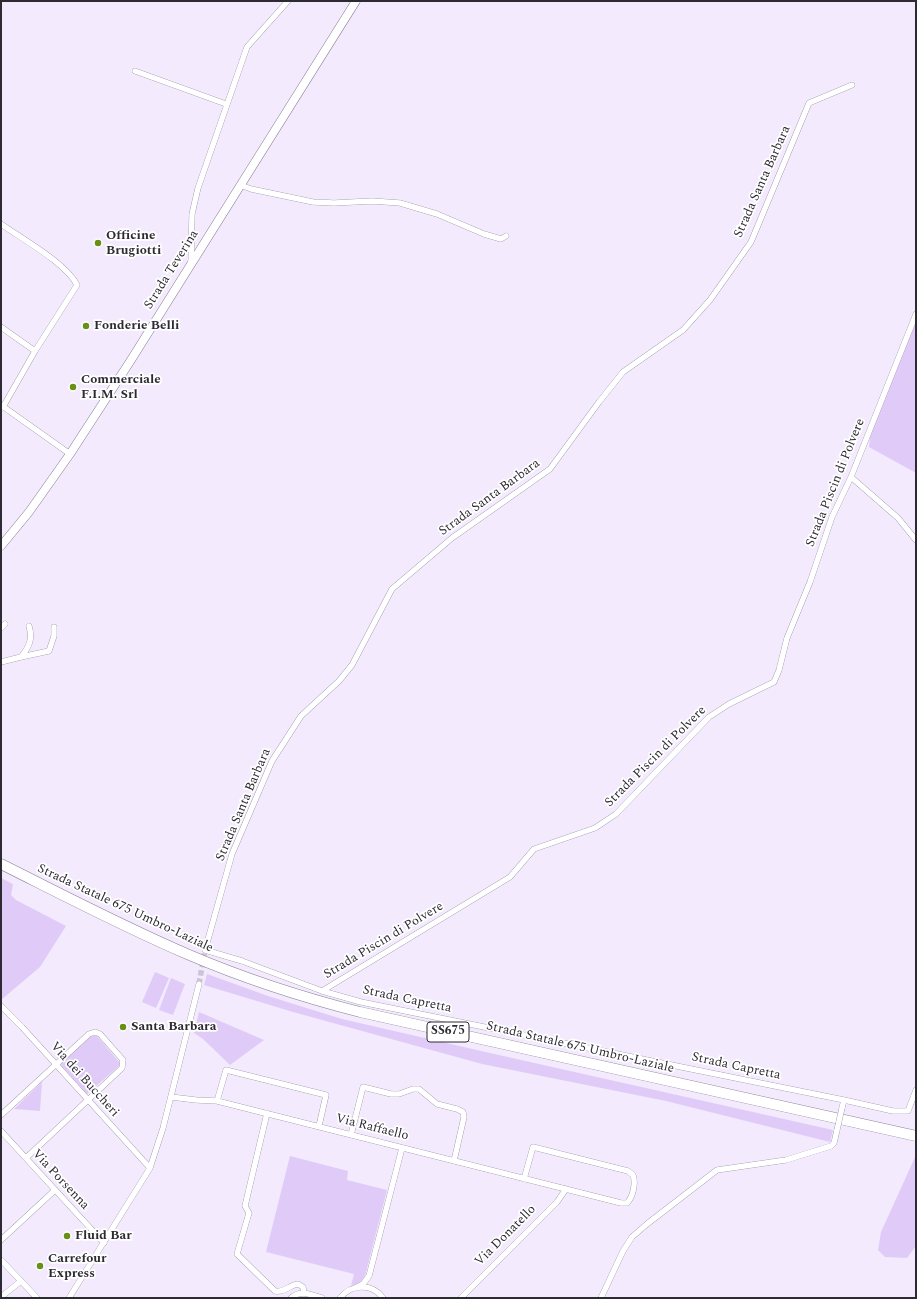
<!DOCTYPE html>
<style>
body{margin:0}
#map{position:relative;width:917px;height:1299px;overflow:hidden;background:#f3eafd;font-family:Spectral,serif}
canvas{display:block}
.frame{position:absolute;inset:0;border:2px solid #2e2a33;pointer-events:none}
</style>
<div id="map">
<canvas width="917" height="1299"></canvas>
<div class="frame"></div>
</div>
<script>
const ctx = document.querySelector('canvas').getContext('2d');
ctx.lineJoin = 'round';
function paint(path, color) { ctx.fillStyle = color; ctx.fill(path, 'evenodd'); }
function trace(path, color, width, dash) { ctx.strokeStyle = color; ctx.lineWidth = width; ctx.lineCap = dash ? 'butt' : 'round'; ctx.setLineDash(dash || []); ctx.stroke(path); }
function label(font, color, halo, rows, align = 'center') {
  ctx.font = font + ' Spectral,serif'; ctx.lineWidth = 3.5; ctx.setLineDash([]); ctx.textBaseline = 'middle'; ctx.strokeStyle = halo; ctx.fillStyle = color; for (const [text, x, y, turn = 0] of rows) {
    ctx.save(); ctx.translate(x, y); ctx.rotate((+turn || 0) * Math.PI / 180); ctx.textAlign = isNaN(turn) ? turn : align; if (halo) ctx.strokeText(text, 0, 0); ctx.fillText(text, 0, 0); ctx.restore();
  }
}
paint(new Path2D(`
 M916 320V473L869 447 870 436Z
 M1 878 13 884 11 895 16 900 66 926 40 967 1 1000Z
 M155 972 169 978 156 1008 142 1002Z
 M207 974 268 996 342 1019 490 1053 833 1130 830 1142 666 1101 482 1064 293 1012 204 985Z
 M171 978 185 984 173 1015 159 1010Z
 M199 1012 264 1040 230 1065 203 1039 194 1033Z
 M90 1036H97L120 1063 119 1066 87 1094 61 1065 62 1062Z
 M42 1082 40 1111 14 1109Z
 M916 1155V1246L907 1258 885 1257 878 1250 881 1232Z
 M290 1156 348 1171 347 1180 387 1190 365 1276C362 1283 358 1283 351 1286L354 1274 266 1252Z`), '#e0cbf8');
trace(new Path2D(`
 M199 984 205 950`), '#ccc4d5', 5.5, [5.5, 3]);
const street = new Path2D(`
 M135 71 226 104
 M240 185 251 189 313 202 334 203 372 201 400 203 437 214 484 234 501 239 506 236
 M1 224C22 239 66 263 77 285L35 351 3 407
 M191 262 192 214 198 188 247 47 288 1
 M1 327 35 351
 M1 405 70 454
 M851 477 898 518 916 540
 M1 628 5 624
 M21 657C29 647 33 639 29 626
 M1 662 21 657 49 651 54 636V627
 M322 991 510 877 534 849 595 828 616 814 709 717 729 704 774 682 779 670 787 638 810 582 832 517 851 477 916 314
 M1 1006 22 1027 150 1168
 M171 1097 196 1100 217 1101 621 1203H627C633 1197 636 1183 633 1175L628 1171 533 1147 524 1179
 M844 1100 361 1002 322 991 242 961 205 950 232 854 272 761 301 716 339 681 352 665 392 589 452 538 550 469 599 402 623 372 683 330 710 300 751 242 809 103 852 85
 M217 1101 226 1070 326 1095 319 1126
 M842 1108 844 1100 893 1111H908L916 1090
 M267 1113 245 1206 249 1213 237 1254 275 1291C285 1293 289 1285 298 1284L303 1287 304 1293
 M1 1115 89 1034 95 1032 100 1034 123 1060 122 1068 26 1158
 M1 1131 104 1243
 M351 1135 363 1087 391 1094H399L413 1089H419L437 1104 457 1109 463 1112 464 1117 454 1161
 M1 1240 55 1190
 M1 1260 37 1298
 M357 1287 363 1284 369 1276 402 1148
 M1 1297 21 1281
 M69 1298 150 1168 163 1128 199 984
 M291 1298C301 1289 311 1295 322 1298
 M340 1298C351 1284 372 1283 383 1298
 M461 1298 557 1202 566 1189
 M601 1298 623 1251 632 1237 647 1224 717 1170 786 1160 831 1146 834 1143 837 1130`);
const secondary = new Path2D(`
 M1 546 29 512 70 454 131 360 356 1`);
const highway = new Path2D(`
 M1 864C63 895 124 927 187 954 243 978 301 997 360 1012L916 1136`);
trace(street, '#887e94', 6);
trace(secondary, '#887e94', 9);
trace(highway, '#887e94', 11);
trace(street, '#fff', 5.5);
trace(secondary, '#fff', 8);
trace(highway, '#fff', 10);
const streetBridge = new Path2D(`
 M837 1130 842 1108`);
trace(streetBridge, '#887e94', 6, []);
trace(streetBridge, '#fff', 5.5);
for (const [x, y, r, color] of [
 [98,243,4,"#6a8f19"],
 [86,326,4,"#6a8f19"],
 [73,387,4,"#6a8f19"],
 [123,1027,4,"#6a8f19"],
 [67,1236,4,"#6a8f19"],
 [40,1266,4,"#6a8f19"]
]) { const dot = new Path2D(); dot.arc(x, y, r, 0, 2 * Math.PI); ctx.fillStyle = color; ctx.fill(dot); trace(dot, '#fff', 1.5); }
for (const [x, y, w] of [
 [448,1032,42]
]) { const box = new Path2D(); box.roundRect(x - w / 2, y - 10, w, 20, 3); ctx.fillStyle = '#fff'; ctx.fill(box); trace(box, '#2e2a33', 1); }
label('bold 12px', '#2e2a33', null, [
 ["SS675",448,1032]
]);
label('13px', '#2e2a33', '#fff', [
 ["Strada Santa Barbara",763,182,-66],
 ["Strada Teverina",172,270,-58],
 ["Strada Piscin di Polvere",836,483,-68],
 ["Strada Santa Barbara",490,498,-36],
 ["Strada Piscin di Polvere",656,757,-45],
 ["Strada Santa Barbara",244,805,-67],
 ["Strada Statale 675 Umbro-Laziale",125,909,25],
 ["Strada Piscin di Polvere",384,941,-31],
 ["Strada Capretta",407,1000,12],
 ["Strada Statale 675 Umbro-Laziale",580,1048,13],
 ["Strada Capretta",736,1067,12],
 ["Via dei Buccheri",84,1080,48],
 ["Via Raffaello",372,1128,14],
 ["Via Porsenna",60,1180,47],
 ["Via Donatello",506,1236,-45]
]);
label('bold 13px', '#2e2a33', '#fff', [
 ["Officine",106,236],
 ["Brugiotti",106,251],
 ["Fonderie Belli",94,326],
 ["Commerciale",81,380],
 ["F.I.M. Srl",81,395],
 ["Santa Barbara",131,1027],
 ["Fluid Bar",75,1236],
 ["Carrefour",48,1259],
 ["Express",48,1274]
], 'left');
</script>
